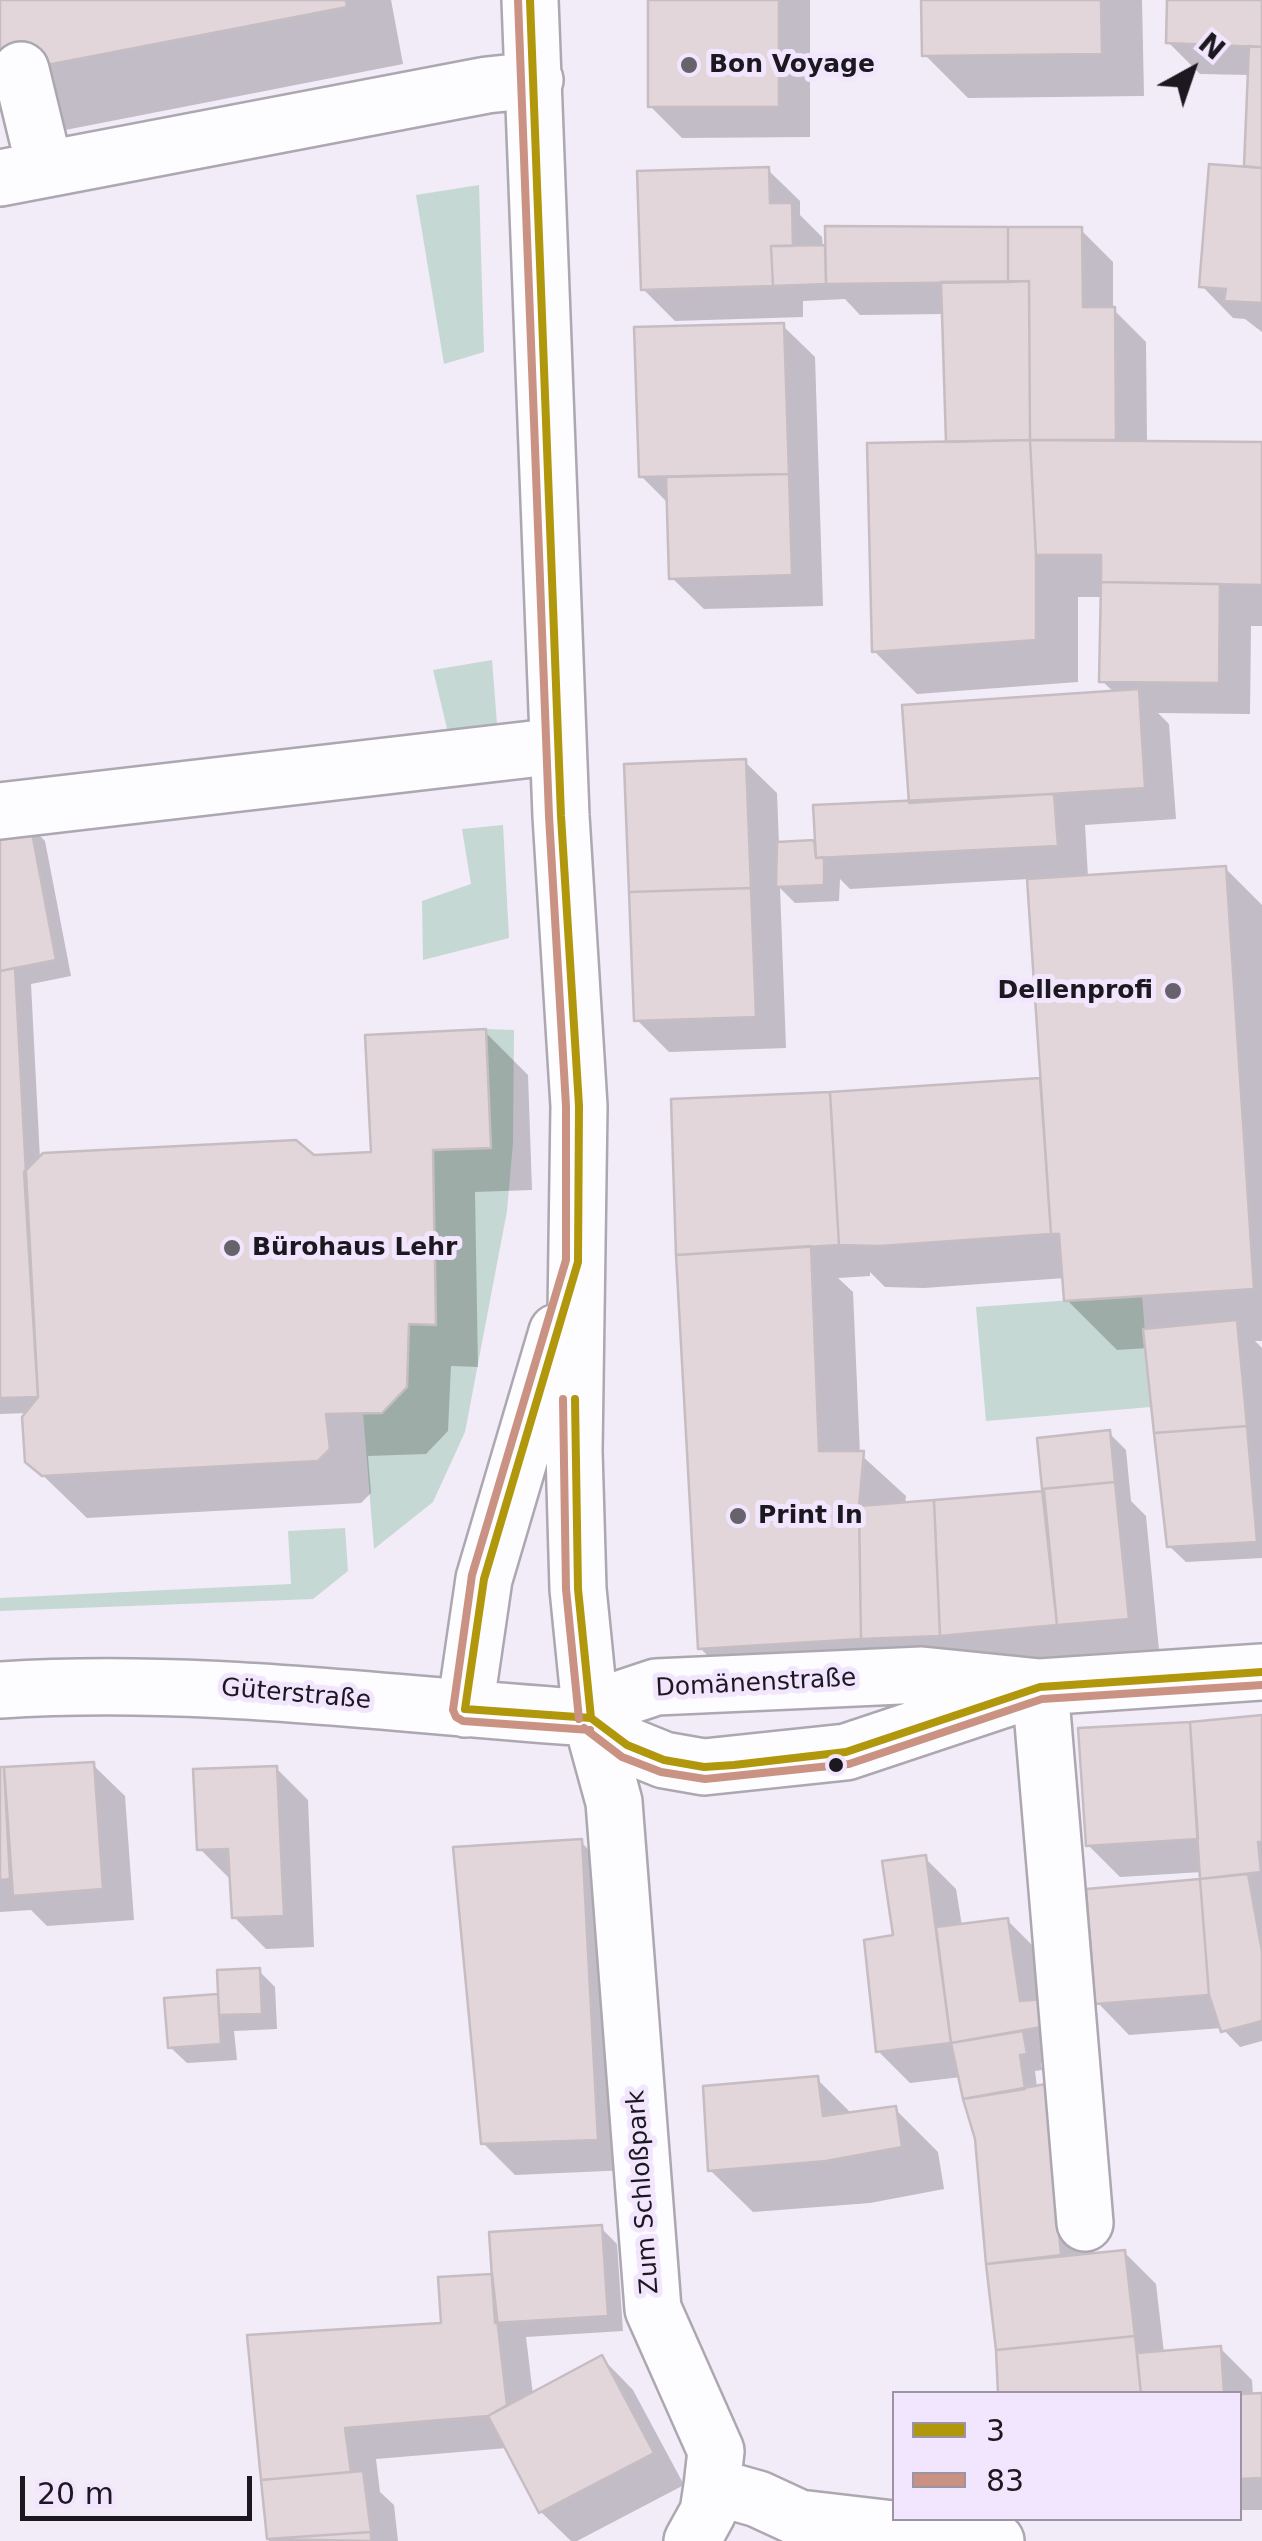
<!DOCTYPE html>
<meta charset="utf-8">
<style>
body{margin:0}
#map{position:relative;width:1262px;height:2541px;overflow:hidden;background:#f2ebf8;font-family:"DejaVu Sans",sans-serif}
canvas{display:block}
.legend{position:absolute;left:892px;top:2391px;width:350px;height:130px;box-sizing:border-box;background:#f2e5fe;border:2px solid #9c93a5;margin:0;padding:12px 18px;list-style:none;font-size:30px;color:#1c1820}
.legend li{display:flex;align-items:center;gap:20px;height:50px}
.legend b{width:50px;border:2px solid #9c93a5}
.north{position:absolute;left:1142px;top:20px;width:100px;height:100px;-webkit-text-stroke:8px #f2e5fe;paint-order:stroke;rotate:40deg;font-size:28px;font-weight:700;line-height:40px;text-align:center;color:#1c1820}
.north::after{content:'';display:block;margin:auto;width:35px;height:45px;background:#1c1820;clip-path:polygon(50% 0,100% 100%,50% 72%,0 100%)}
.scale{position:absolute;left:20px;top:2476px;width:232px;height:45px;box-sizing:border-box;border:5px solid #1c1820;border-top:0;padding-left:12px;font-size:30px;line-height:35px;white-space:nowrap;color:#1c1820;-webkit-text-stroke:8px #f2e5fe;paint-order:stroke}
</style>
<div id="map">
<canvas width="1262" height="2541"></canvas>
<ul class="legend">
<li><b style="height:12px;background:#b0970b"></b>3</li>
<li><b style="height:12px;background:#ca9283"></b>83</li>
</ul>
<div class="north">N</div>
<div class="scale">20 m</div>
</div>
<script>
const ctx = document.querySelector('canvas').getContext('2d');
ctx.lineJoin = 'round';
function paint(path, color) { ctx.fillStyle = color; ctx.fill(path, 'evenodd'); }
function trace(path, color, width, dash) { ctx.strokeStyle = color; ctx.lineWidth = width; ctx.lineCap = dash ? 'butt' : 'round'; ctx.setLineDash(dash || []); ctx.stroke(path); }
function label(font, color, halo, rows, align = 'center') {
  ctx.font = font + ' "DejaVu Sans",sans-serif'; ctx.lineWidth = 10; ctx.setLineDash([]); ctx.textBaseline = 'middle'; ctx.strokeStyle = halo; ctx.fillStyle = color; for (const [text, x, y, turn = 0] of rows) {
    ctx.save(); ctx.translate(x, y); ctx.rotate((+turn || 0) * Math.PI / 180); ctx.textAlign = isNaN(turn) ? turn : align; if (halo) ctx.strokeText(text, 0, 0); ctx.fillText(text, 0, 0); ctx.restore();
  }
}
paint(new Path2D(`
 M479 185 484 352 444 364 416 195Z
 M492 660 498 737 450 741 433 670Z
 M503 825 509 938 423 960 422 901 471 884 462 829Z
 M486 1029 514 1030 513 1143 507 1211 465 1432 433 1502 374 1549 363 1413 406 1387 409 1324H436L433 1150 491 1148Z
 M1142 1295 1151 1407 986 1421 976 1307Z
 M345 1528 348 1571 313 1599 0 1611V1598L291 1584 288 1531Z`), '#c6d8d3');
paint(new Path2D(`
 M0 0H391L403 64 55 132Z
 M650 0H810V137L682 138 650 106Z
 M924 0H1142L1144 96 968 98 925 55Z
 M1170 0H1262V332L1245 319 1233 318 1202 286 1246 169 1250 75 1200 74 1168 42Z
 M768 170 800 201V215L822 237 823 247 1081 230 1113 262V309L1146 342 1147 443 1262 445V626H1251L1250 714 1158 713 1169 724 1176 819 1085 825 1088 877 1225 868 1262 905V1341H1255L1262 1348V1558L1186 1562 1169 1546 1148 1348 1117 1350 1067 1300 1065 1278 924 1288 885 1287 870 1272V1276L838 1278 853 1292 860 1454 906 1496 905 1504 1044 1491 1109 1433 1126 1450 1131 1501 1146 1516 1159 1650 743 1691 700 1648 679 1255 1039 1081 1043 1085 1029 879 850 889 840 879 839 901 795 903 780 888 786 1048 669 1052 637 1020 745 762 777 793 779 845 813 843 818 847 912 806 1115 693 1102 681 1103 597H1078V682L917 694 874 651 949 444 944 314 860 315 845 299 803 301V317L675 321 643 289Z
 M783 326 815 357 823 606 704 609 672 578 670 505 641 476Z
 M29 825 45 841 71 976 31 984 40 1159 373 1154 485 1032 528 1075 532 1190 475 1192 478 1367 451 1366 448 1431 426 1454 368 1456 371 1493 361 1503 87 1518 28 1461V1413L0 1414V830Z
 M1262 1717V2041L1240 2047 1222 2028 1129 2035 1098 2003 1206 1882 1202 1872 1120 1877 1088 1845Z
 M93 1765 125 1796 134 1920 47 1926 31 1910 0 1912V1771Z
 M276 1768 308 1800 314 1947 266 1949 234 1917 233 1882 200 1849Z
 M581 1842 612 1874 629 2170 515 2175 483 2143Z
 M925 1858 956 1889 962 1926 1007 1920 1039 1952 1077 2057 1041 2063 1042 2070 1035 2071 1037 2088 1076 2118 1089 2255 1124 2252 1156 2284 1164 2353 1220 2348 1252 2380 1253 2396 1262 2395V2510H1240V2394H1000L977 2138 961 2077 910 2083 878 2051 896 1938Z
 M259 1971 275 1987 277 2029 234 2031 237 2060 187 2063 170 2047 167 2000 220 1996Z
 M817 2079 853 2115 895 2109 938 2152 944 2189 870 2203 753 2212 710 2170Z
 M601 2228 617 2244 623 2331 526 2337 533 2395 602 2358 633 2390 684 2485 577 2541H571L541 2512 507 2448 376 2459 380 2492 394 2505 398 2541H269L250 2338 444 2325 491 2277Z`), '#0003');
const building = new Path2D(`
 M0 0H346L347 7 0 74Z
 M648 0H779V107H648Z
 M921 0H1101L1102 54 922 56Z
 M1167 0H1262V47L1166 43Z
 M1249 46 1262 47V168L1244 166Z
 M1209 164 1262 168V303L1224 301 1226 289 1199 287Z
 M769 167 770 203H792L793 246H771L773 286 641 290 637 171Z
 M825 226 1008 227V282L826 284Z
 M1008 227H1082L1083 307H1115L1116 440H1030L1029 281 1008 282Z
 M825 245 826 284 773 286 771 246Z
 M1029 281 1030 440 946 442 941 282Z
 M784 323 789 474 639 477 634 327Z
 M1030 440 1262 442V585L1101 582V555H1036Z
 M1030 440 1036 555V640L872 652 867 443Z
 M789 474 792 575 669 579 666 477Z
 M1101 582 1220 584 1219 683 1099 682Z
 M1139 689 1145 788 909 803 902 705Z
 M746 759 751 888 629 892 624 764Z
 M1054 794 1058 846 816 858 813 805Z
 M30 822 56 960 0 971V828Z
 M814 840 816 858 824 857V885L776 887 777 842Z
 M1226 866 1254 1289 1064 1301 1059 1234H1051L1027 879Z
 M751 888 756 1017 634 1021 629 892Z
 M15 968 38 1397 0 1398V971Z
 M486 1029 491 1148 433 1150 436 1325 409 1324 407 1387 382 1413 326 1414 330 1449 318 1461 42 1476 25 1462 22 1417 38 1397 24 1172 43 1153 296 1140 314 1155 371 1152 365 1035Z
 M1040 1078 1051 1234 880 1246 839 1245 830 1092Z
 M830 1092 839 1245 676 1255 671 1099Z
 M811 1246 819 1451H864L859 1506 861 1639 698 1649 676 1255Z
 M1237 1320 1247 1426 1154 1433 1143 1329Z
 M1247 1426 1257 1542 1167 1547 1154 1433Z
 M1110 1430 1115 1482 1042 1489 1037 1438Z
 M1115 1482 1129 1619 1057 1625 1042 1489Z
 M1044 1491 1057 1625 940 1636 934 1500Z
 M934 1500 940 1636 861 1639 859 1506Z
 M1262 1715V1842H1258L1261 1872 1200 1879 1190 1722Z
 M1190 1722 1198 1839 1086 1846 1078 1728Z
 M94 1762 103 1889 13 1896 4 1767Z
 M277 1766 284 1916 232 1918 228 1849 197 1850 193 1769Z
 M0 1767H4L10 1879 0 1880Z
 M582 1839 598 2140 481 2144 453 1847Z
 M926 1855 951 2043 876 2052 864 1940 893 1935 882 1861Z
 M1248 1874 1262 1951V2021L1221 2032 1209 1995 1200 1879Z
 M1200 1879 1209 1995 1095 2004 1086 1889Z
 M1008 1918 1020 2001 1043 1999 1047 2026 951 2043 936 1927Z
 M260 1968 262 2014 219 2015 217 1970Z
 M218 1994 221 2044 168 2048 164 1998Z
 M1023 2031 1027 2054 1020 2055 1025 2089 963 2099 951 2043Z
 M818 2076 823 2116 896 2106 902 2147 826 2161 708 2171 703 2086Z
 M1046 2084 1061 2255 986 2264 975 2139 963 2099Z
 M602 2225 608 2316 495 2323 489 2232Z
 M1125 2250 1135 2336 996 2350 986 2264Z
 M492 2274 507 2405 488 2416 345 2428 351 2472 261 2480 247 2335 441 2323 438 2277Z
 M1135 2336 1141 2394H998L996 2350Z
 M1221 2346 1224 2394H1141L1137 2353Z
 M602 2355 654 2453 539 2513 488 2416Z
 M1262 2393V2478L1240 2479V2394Z
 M363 2471 371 2532 267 2539 261 2480Z
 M371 2532V2541L267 2539Z`);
paint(building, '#e2d6da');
trace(building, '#c6bdc2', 2.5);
const minor = new Path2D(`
 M530 0 561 816 579 1106 574 1451 578 1589 591 1718 614 1802 653 2309 716 2451 712 2486 758 2499 799 2518 996 2541
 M21 70 45 169
 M0 178 487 85 535 80
 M0 811 558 746
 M1040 1687 1085 2223
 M0 1690C197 1677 395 1705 591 1718
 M465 1709 484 1579 557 1332
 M591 1718 626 1697 656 1687 922 1675 1040 1687 1262 1672
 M591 1718 627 1745 664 1760 704 1767 846 1752 1023 1693
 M692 2541 708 2512 712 2486`);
trace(minor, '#aca7b0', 60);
trace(minor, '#fdfcfe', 55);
trace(new Path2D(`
 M530 0 561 816 579 1106 578 1262 484 1579 465 1709 591 1718
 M575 1399 578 1589 591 1718
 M591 1718 627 1745 664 1760 704 1767 734 1765 846 1752 1040 1687 1262 1672`), '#b0970b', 8);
trace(new Path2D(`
 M518 0 549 816 566 1106V1260L472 1575 453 1710 456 1717 463 1721 590 1730
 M563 1399 566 1589 579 1719
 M584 1728 622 1757 661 1772 705 1779 849 1764 1042 1699 1262 1685`), '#ca9283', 8);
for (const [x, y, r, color] of [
 [689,65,10,"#67626c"],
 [1173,991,10,"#67626c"],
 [232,1248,10,"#67626c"],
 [738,1516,10,"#67626c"],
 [836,1765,9,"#1c1820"]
]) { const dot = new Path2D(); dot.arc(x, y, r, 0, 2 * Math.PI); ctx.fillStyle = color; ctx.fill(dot); trace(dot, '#f2e5fe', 4); }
label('bold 25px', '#1c1820', '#f2e5fe', [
 ["Bon Voyage",709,65],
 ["Dellenprofi",1153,991,"right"],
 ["Bürohaus Lehr",252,1248],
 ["Print In",758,1516]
], 'left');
label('25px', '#1c1820', '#f2e5fe', [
 ["Domänenstraße",756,1684,-3],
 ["Güterstraße",296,1695,5],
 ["Zum Schloßpark",644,2192,-94]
]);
</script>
